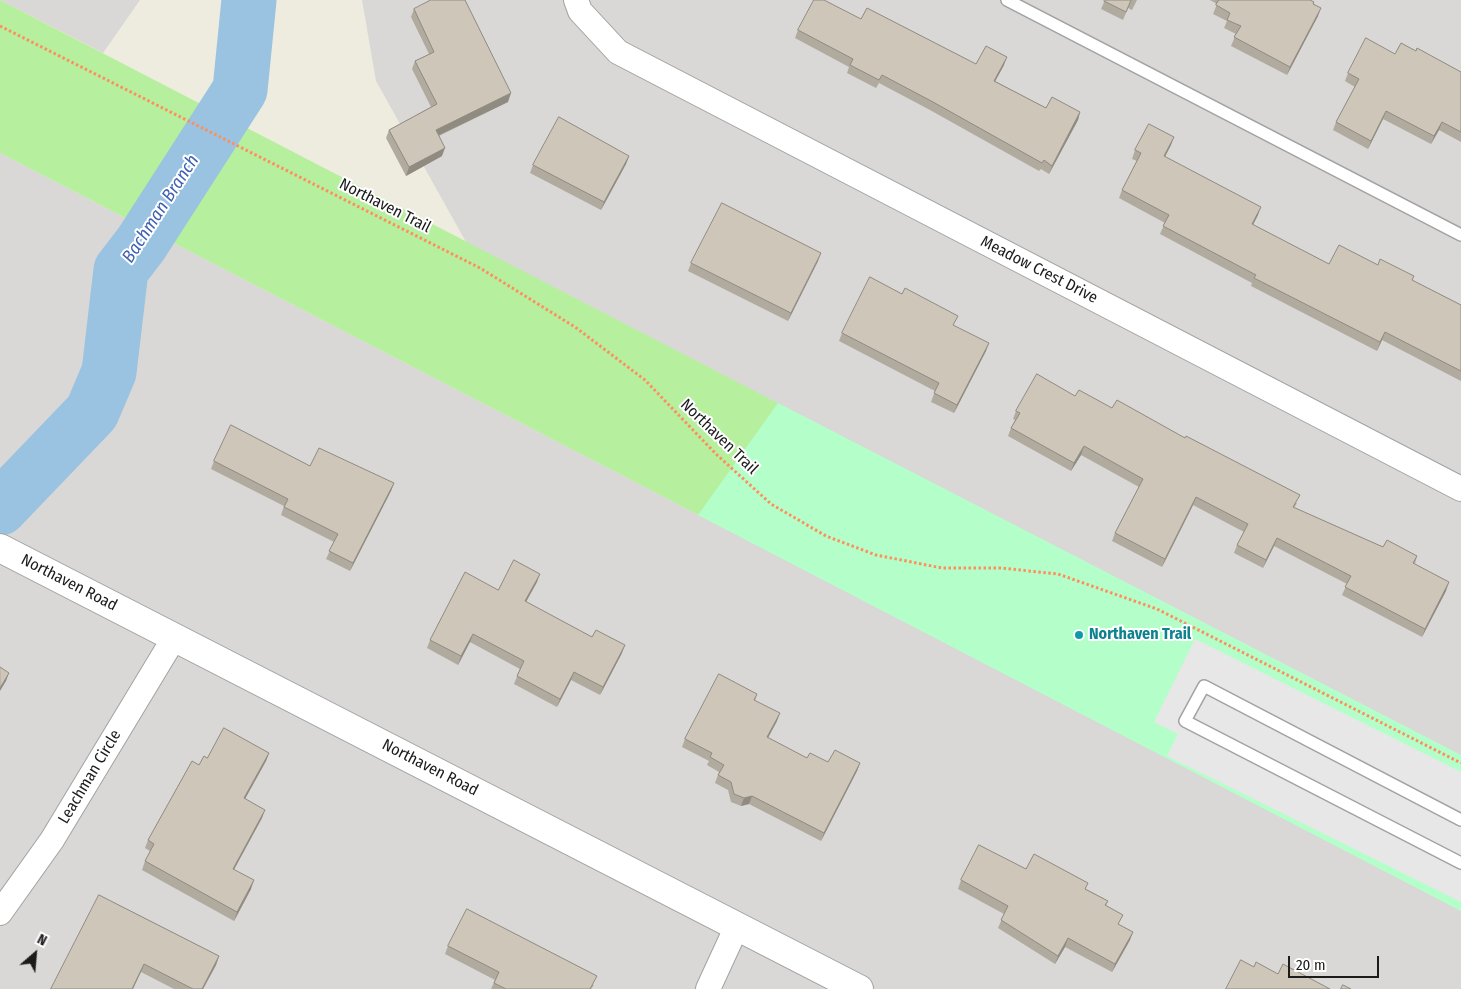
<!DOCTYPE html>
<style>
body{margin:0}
#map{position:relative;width:1461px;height:989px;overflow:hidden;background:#eeecde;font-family:"Fira Sans Condensed",sans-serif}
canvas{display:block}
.north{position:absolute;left:10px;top:929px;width:50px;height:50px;-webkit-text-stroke:4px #fff;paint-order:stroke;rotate:27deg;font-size:14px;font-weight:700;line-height:20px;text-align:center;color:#1b1b1b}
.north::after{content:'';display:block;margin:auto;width:18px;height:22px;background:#1b1b1b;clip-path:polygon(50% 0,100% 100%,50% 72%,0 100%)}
.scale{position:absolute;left:1288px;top:956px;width:91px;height:22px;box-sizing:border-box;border:2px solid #1b1b1b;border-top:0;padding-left:6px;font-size:15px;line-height:18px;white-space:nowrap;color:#1b1b1b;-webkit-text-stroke:4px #fff;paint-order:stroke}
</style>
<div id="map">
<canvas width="1461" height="989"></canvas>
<div class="north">N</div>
<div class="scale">20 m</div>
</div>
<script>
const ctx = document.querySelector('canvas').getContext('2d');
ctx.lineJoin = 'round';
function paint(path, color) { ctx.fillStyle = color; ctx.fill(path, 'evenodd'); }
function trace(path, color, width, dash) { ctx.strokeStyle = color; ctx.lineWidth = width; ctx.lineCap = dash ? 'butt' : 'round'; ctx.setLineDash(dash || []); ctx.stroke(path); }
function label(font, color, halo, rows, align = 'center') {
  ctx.font = font + ' "Fira Sans Condensed",sans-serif'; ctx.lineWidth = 4; ctx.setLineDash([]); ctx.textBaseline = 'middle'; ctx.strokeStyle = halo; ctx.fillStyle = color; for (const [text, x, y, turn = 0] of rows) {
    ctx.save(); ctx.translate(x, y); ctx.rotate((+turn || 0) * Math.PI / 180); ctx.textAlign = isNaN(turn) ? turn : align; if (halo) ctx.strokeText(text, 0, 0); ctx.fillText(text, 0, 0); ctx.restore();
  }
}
paint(new Path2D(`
 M0 0H140L103 53Z
 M362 0H1461V757L466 242 376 81Z
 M0 153 1461 910V989H0Z`), '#d9d8d7');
paint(new Path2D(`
 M0 0 1461 757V910L0 153Z`), '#b6ef9e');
paint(new Path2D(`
 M778 403 1461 755V911L698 515Z`), '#b4ffc9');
paint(new Path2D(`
 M1195 639 1461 772V902L1167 756 1178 734 1154 722Z`), '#e7e7e7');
trace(new Path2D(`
 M0 508 92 412 109 372 121 270 141 244 240 90 249 0`), '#99c3e1', 55);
const service = new Path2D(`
 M1007 0 1461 235
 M1461 820 1204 686 1185 721 1461 863`);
const minor = new Path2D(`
 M576 0 580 11 618 52 1461 489
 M0 913 52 840 174 638
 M708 989 737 926`);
const tertiary = new Path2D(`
 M0 548 859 989`);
trace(service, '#a2a2a2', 14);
trace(minor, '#a2a2a2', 26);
trace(tertiary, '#a2a2a2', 30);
trace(new Path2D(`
 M0 26 480 268 575 327 645 380 716 454 771 504 826 536 876 555 942 568H1001L1058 574 1157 609 1461 763`), '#ff8e5e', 3, [2.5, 2.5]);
trace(service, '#fff', 11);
trace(minor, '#fff', 24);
trace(tertiary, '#fff', 28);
paint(new Path2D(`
 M1105 0H1137L1132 10 1128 8 1123 20 1101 9Z
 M1210 0H1310L1314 4 1318 16 1287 75 1231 46 1236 34 1224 28 1227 21 1213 14 1217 4Z
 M414 9 508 102 439 136 442 156 406 176 386 138 389 130 431 107 412 69 415 61 429 54 411 17Z
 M861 19 976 64 1004 65 995 81 1046 108 1080 112 1078 120 1049 174 1041 169 1039 171 930 110 879 83 876 88 847 73 849 67 795 38 798 30Z
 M1395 54 1461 72V142L1439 130 1431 144 1383 119 1368 149 1333 130 1336 122 1355 87 1345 81 1348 73Z
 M1171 145 1165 157 1258 215 1253 225 1329 264 1378 265 1414 276 1412 280 1461 305V381L1382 340 1377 351 1251 286 1252 283 1160 234 1165 223 1119 198 1122 190 1137 161 1132 159 1135 150Z
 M629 156 626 164 601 210 530 173 533 165Z
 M818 261 788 321 688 271 691 263Z
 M954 326 986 351 954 413 931 402 935 391 839 341 842 333Z
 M1075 396 1112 408 1297 503 1294 508 1383 547 1417 556 1415 564 1446 591 1422 637 1342 595 1347 584 1274 546 1263 568 1234 553 1237 545 1244 532 1193 505 1162 567 1112 541 1115 533 1139 487 1081 455 1071 471 1008 436 1011 428 1015 420 1013 419 1016 411Z
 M214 461 310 466 394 483 391 491 350 571 326 559 334 542 281 515 284 506 211 469Z
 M537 582 526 602 622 653 600 695 571 680 557 707 514 684 520 669 470 642 458 665 427 648 430 640 498 590Z
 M757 694 755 701 777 721 768 738 807 758 828 762 860 763 857 771 821 841 749 804 741 806 731 802 728 790 715 783 719 772 707 765 709 761 682 747 685 739Z
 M269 753 266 761 245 799 262 818 234 869 251 889 234 921 142 870 145 861 150 851 145 848 148 840 199 765 207 758Z
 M1026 869 1086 889 1108 901 1106 906 1130 940 1112 972 1065 947 1055 964 998 928 1004 914 958 889 961 880Z
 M99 895 219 956 216 965 203 989H174L141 972Z
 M448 946 594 985 591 989H491L495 980 445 954Z`), '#b1aa9e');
paint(new Path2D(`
 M1321 8 1318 16 1287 75 1290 67Z
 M1007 57 1004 65 991 89 994 81Z
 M511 93 508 102 433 138 436 130Z
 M1386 111 1383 119 1368 149 1371 141Z
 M1080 112 1078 120 1049 174 1052 166Z
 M1442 122 1439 130 1431 144 1434 136Z
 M1174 137 1171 145 1161 164 1164 156Z
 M445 148 442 156 406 176 409 167Z
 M629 156 626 164 601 210 604 202Z
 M1261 207 1258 215 1249 232 1252 224Z
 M821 253 818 261 788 321 791 313Z
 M1385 332 1382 340 1377 351 1380 342Z
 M989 343 986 351 954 413 957 405Z
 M1084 446 1081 455 1071 471 1074 463Z
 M394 483 391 491 350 571 353 563Z
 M1196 497 1193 505 1162 567 1165 559Z
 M1277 538 1274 546 1263 568 1266 560Z
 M540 574 537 582 522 609 525 601Z
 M1449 582 1446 591 1422 637 1425 629Z
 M473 634 470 642 458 665 461 656Z
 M625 645 622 653 600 695 603 687Z
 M574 672 571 680 557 707 560 699Z
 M9 673 6 681 0 691V688Z
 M780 713 777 721 764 745 767 737Z
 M269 753 266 761 241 806 244 798Z
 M860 763 857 771 821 841 824 833Z
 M752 796 749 804 741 806 744 798Z
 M265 810 262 818 230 877 233 869Z
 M254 880 251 889 234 921 237 912Z
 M1133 932 1130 940 1112 972 1115 964Z
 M1068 938 1065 947 1055 964 1058 956Z
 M219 956 216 965 203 989H202Z
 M144 964 141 972 133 989H132Z`), '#908b81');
const building = new Path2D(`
 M431 0H465L511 93 436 130 445 148 409 167 389 130 437 104 415 61 434 52 414 9Z
 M814 0H824L861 19 867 8 976 64 986 46 1007 57 994 81 1046 108 1052 97 1080 112 1052 166 1044 160 1042 163 933 102 882 75 879 80 850 65 853 59 798 30Z
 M1105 0H1131L1126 12 1104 1Z
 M1219 0H1310L1314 2 1313 4 1321 8 1290 67 1234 37 1241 26 1227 20 1230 13 1216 5Z
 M1366 38 1395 54 1401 43 1416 51 1417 48 1461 72V132L1442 122 1434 136 1386 111 1371 141 1336 122 1359 79 1348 73Z
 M559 117 629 156 604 202 533 165Z
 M1149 124 1174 137 1164 156 1261 207 1252 224 1329 264 1339 245 1378 265 1380 259 1414 276 1412 280 1461 305V371L1385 332 1380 342 1254 278 1256 275 1163 226 1169 215 1122 190 1141 153 1135 150Z
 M722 203 821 253 791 313 691 263Z
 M870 277 902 294 905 288 958 316 953 325 989 343 957 405 934 393 939 383 842 333Z
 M1037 374 1075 396 1079 390 1112 408 1117 400 1185 438 1186 436 1300 495 1293 507 1383 547 1387 540 1417 556 1413 563 1449 582 1425 629 1345 587 1351 576 1277 538 1266 560 1237 545 1248 524 1196 497 1165 559 1115 533 1143 479 1084 446 1074 463 1011 428 1020 413 1016 411Z
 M231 425 310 466 319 448 394 483 353 563 329 551 338 534 284 507 288 499 214 461Z
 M514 560 540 574 525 601 592 637 596 630 625 645 603 687 574 672 560 699 517 676 524 661 473 634 461 656 430 640 465 572 498 590Z
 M0 667 9 673 0 688Z
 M719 674 757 694 754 700 780 713 767 737 807 758 810 753 828 762 835 750 860 763 824 833 752 796 744 798 734 794 731 782 718 775 724 765 710 757 712 753 685 739Z
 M224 728 269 753 244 798 265 810 233 869 254 880 237 912 145 861 154 844 148 840 192 761 199 765 204 756 207 758Z
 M979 845 1026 869 1034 854 1088 883 1085 889 1108 901 1105 905 1123 915 1118 924 1133 932 1115 964 1068 938 1058 956 1001 920 1008 906 961 880Z
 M99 895 219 956 202 989H193L144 964 132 989H51Z
 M467 909 597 976 590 989H506L494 983 499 972 448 946Z
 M1241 960 1254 967 1256 962 1278 974 1283 964 1330 989H1226Z
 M1343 985 1351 989H1341Z`);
paint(building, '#cec6b8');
trace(building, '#908b81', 1);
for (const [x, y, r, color] of [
 [1079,635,5,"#0f9aa8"]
]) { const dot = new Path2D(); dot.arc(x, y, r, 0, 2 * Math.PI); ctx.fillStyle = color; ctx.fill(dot); trace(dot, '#fff', 2); }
label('16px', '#1b1b1b', '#fff', [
 ["Northaven Trail",385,206,27],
 ["Meadow Crest Drive",1039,270,27],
 ["Northaven Trail",719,437,44],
 ["Northaven Road",69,583,27],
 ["Northaven Road",430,768,27],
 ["Leachman Circle",90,777,-59]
]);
label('bold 16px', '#0d838f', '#fff', [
 ["Northaven Trail",1089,635]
], 'left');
label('italic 18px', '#3f62b3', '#fff', [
 ["Bachman Branch",161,209,-57]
]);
</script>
